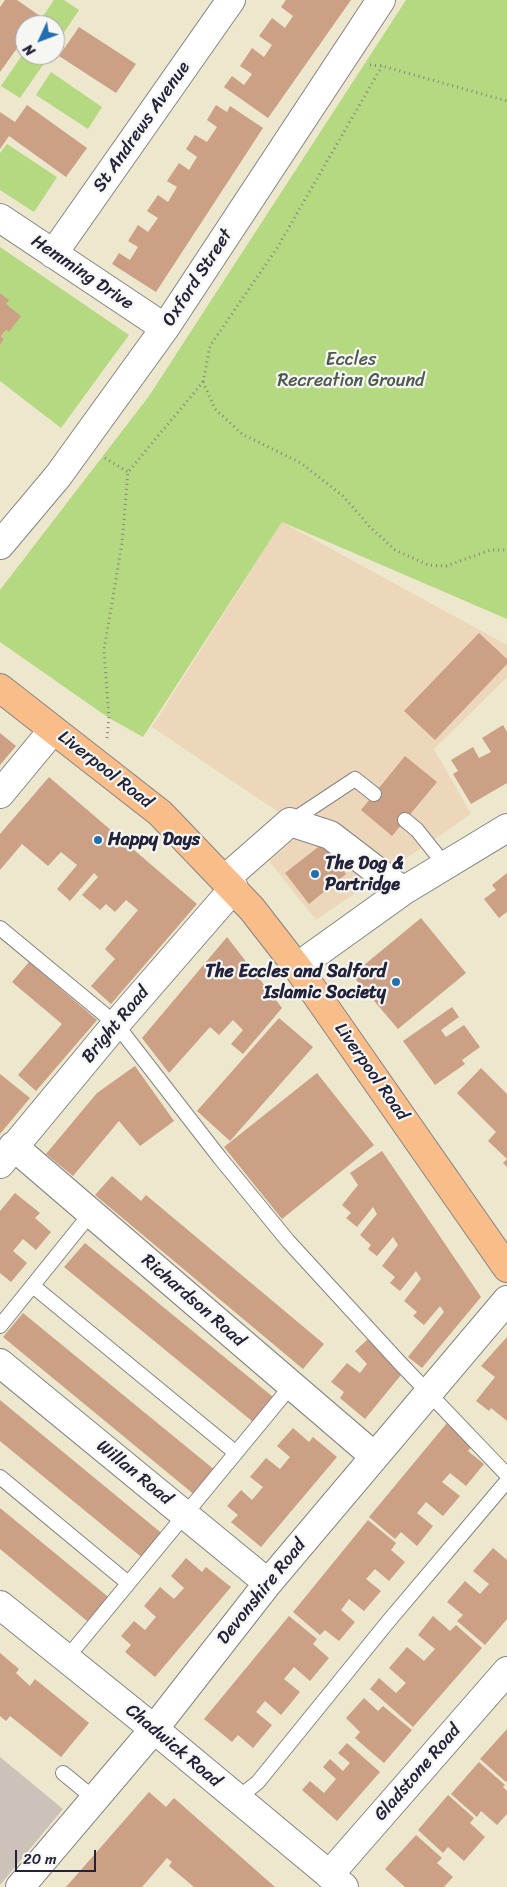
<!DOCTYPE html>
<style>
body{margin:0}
#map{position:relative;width:507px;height:1887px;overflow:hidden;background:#ece7cd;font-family:Sriracha,sans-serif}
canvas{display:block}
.north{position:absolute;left:15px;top:15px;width:50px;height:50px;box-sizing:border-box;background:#f6f6f2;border:1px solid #a1a1a9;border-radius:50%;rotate:227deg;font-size:14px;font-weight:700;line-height:20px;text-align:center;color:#22223b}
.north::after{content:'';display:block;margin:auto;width:18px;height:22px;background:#1f6fb2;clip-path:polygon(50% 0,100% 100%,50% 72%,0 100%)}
.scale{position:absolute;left:15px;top:1850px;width:81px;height:22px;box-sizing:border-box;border:2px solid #22223b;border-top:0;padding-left:6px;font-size:15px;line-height:18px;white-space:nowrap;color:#22223b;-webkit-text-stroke:4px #f6f6f2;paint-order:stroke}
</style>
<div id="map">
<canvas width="507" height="1887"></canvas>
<div class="north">N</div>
<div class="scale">20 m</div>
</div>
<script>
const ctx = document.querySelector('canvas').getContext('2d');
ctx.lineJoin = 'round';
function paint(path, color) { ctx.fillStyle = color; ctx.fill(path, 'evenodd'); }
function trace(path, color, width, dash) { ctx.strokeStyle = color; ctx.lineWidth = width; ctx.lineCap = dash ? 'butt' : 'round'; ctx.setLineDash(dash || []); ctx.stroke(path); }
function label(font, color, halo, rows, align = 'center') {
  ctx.font = font + ' Sriracha,sans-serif'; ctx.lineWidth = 4.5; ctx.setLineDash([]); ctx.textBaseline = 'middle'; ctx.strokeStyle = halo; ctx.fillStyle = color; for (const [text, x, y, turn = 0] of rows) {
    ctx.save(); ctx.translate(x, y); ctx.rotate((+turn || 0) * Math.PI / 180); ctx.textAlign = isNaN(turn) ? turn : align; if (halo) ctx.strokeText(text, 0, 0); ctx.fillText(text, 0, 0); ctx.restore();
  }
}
paint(new Path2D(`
 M282 522 507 645V677L434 749 471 814 316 920 269 861 305 830 152 727Z`), '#edd7bb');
paint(new Path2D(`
 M0 1757 63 1809 0 1885Z`), '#ccc2b9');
paint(new Path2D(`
 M54 0H64L79 10 55 46V25H37Z
 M406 0H507V619L282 522 143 737 109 718 0 642V590L149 396Z
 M25 51V55H35L45 62 20 98 1 86Z
 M51 72 102 107 88 129 36 95Z
 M7 144 57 177 34 212 0 190V153Z
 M0 247 129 335 61 428 0 381V345L4 339 1 336 6 330 9 332 6 304 0 293Z`), '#b5d981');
paint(new Path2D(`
 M5 0H17L40 16 34 25H25V37L0 72V7Z
 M286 0H351L268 118 224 87 232 76 244 85 252 74 240 66 252 48 264 57 272 45 259 36 272 18 285 28 293 16 281 7Z
 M79 27 136 64 116 93 59 56Z
 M27 105 87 148 66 177 9 136 0 149V112L15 122Z
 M216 105 227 112 230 106 263 128 156 292 112 264 119 253 130 260 138 247 128 241 138 225 148 232 158 218 147 211 158 195 168 202 177 187 167 181 179 163 189 170 197 157 186 149 195 135 207 142 217 127 207 120Z
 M0 293 9 300 6 304 21 316 9 332 6 330 1 336 4 339 0 345Z
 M479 633 507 659V664L435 740 404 711Z
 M503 725 507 732V783L471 804 453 774 458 771 451 760 473 747 479 758 491 752 482 738Z
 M0 733 16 746 0 765Z
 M405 756 437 782 392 836 361 810Z
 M49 777 197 904 111 1004 91 986 115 959 105 949 138 910 126 900 115 912 106 904 100 910 82 895 98 877 94 873 70 901 57 889 77 865 61 852 48 866 22 844 0 870V834Z
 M322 844 346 874 309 904 285 873Z
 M507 873V912L499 918 484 899 496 890 492 885Z
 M421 918 466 973 398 1029 352 975Z
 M227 937 282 1008 243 1054 231 1044 243 1030 233 1020 219 1035 210 1027 169 1073 142 1038Z
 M29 962 97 1020 36 1091 18 1075 62 1024 12 982Z
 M452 1007 459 1017 441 1030 446 1037 464 1025 480 1047 462 1060 465 1064 435 1085 403 1041Z
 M279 1018 313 1047 230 1141 197 1111Z
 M135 1066 174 1121 140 1146 119 1121 73 1176 46 1154 97 1093Z
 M481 1068 507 1094V1167L503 1163 507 1159 488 1141 496 1132 457 1093Z
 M317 1073 374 1145 282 1219 224 1147Z
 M0 1074 30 1098 0 1134Z
 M382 1151 481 1297 422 1368 408 1357 444 1312 440 1306 424 1325 413 1316 417 1312 404 1301 421 1279 416 1271 400 1291 390 1283 395 1277 382 1266 398 1245 393 1237 377 1256 368 1249 371 1245 360 1235 377 1214 373 1207 357 1227 346 1218 351 1213 342 1205 358 1185 350 1173Z
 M112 1176 141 1201 146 1195 324 1344 303 1369 95 1195Z
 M15 1193 40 1213 35 1218 51 1232 36 1250 23 1239 13 1251 27 1263 11 1282 0 1273V1211Z
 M85 1243 278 1401 258 1426 64 1267Z
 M23 1313 216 1471 196 1496 3 1337Z
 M507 1337V1421L491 1408 489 1411 476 1401 495 1377 481 1366Z
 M368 1339 401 1375 365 1419 340 1398 344 1392 331 1382 347 1363 360 1373 367 1364 355 1351Z
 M0 1400 165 1536 145 1560 0 1441Z
 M447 1423 474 1444 468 1451 484 1464 466 1486 450 1473 442 1482 460 1496 443 1516 426 1502 417 1513 433 1526 417 1546 401 1532 395 1539 369 1517Z
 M293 1428 309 1442 313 1437 337 1457 261 1547 231 1522 238 1515 227 1506 241 1490 252 1500 263 1487 250 1477 266 1458 280 1469 290 1457 277 1446Z
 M0 1508 112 1600 92 1625 0 1549Z
 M368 1520 396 1543 391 1550 405 1562 389 1581 375 1569 366 1579 381 1591 364 1611 349 1599 341 1610 355 1622 339 1641 325 1630 320 1635 293 1612Z
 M493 1548 507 1560V1619L485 1645 457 1621 463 1615 447 1602 465 1581 480 1594 489 1584 473 1571Z
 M186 1558 202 1572 206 1567 231 1587 155 1677 125 1652 131 1645 121 1636 134 1621 145 1630 156 1617 144 1606 160 1587 174 1599 184 1588 171 1576Z
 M289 1616 317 1639 313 1644 329 1658 310 1681 294 1667 284 1679 300 1692 281 1715 265 1701 256 1712 272 1725 253 1748 238 1735 232 1742 204 1719Z
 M433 1616 450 1631 456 1625 482 1648 413 1727 370 1689 379 1678 396 1693 406 1683 389 1668 407 1647 424 1661 435 1649 418 1635Z
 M0 1653 19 1669 16 1673 30 1686 35 1679 89 1723 61 1757 10 1716 6 1721 0 1716Z
 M364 1698 378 1711 383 1706 412 1730 384 1763 355 1738 360 1732 346 1718Z
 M507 1729V1781L506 1782 480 1759Z
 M347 1743 380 1772 337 1821 302 1790 310 1781 324 1793 336 1779 323 1767 330 1759 343 1771 350 1763 338 1753Z
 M479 1762 505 1785 503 1787 507 1791V1814L497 1825 481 1811 477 1817 451 1794Z
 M149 1792 166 1807 174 1798 275 1887H194L169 1866 172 1862 167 1858 142 1887H66Z
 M448 1795 474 1818 470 1823 485 1837 464 1861 448 1847 443 1853 418 1830Z
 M416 1835 442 1858 437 1863 453 1877 444 1887H405L385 1869Z`), '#cba085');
const service = new Path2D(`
 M405 820 417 830 445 865
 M290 822 355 779 374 794
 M0 928 116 1024 220 1158 288 1241 399 1362 507 1475
 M33 1286 236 1453
 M0 1326 91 1213
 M0 1477 128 1583
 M66 1659 291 1386
 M63 1773 96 1800
 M237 1799 258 1782 387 1623 507 1481`);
const minor = new Path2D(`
 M0 218 165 328
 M53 254 231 0
 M0 545 58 476 165 328 381 0
 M0 794 53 730
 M225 879 290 822 330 835 403 891
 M297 967 403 891 507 828
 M13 1146 374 1456
 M0 1164 116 1024 234 888
 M0 1363 268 1583
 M0 1605 154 1729 344 1887
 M329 1875 507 1671
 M20 1887 154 1729 268 1583 507 1300`);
const primary = new Path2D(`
 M0 688 160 813 252 909 297 967 507 1268`);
trace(service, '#878484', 16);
trace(minor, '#878484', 30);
trace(primary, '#878484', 30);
trace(new Path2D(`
 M370 65 382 66 507 101
 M203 382 210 346 277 248 382 66
 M105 458 128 472
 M107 738 109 718 104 650 122 543 128 472 203 382 215 409 242 434 301 463 343 496 370 527 395 550 428 565 446 566 491 550H507`), '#878484', 3, [1, 4]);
trace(service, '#fff', 14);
trace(minor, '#fff', 28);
trace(primary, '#f8bd89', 28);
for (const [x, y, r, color] of [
 [98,840,5,"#1f6fb2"],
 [315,874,5,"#1f6fb2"],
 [396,982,5,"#1f6fb2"]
]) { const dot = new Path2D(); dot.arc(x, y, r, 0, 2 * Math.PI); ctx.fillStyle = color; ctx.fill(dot); trace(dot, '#f6f6f2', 2); }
label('18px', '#22223b', '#f6f6f2', [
 ["St Andrews Avenue",142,127,-55],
 ["Hemming Drive",82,273,34],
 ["Oxford Street",198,278,-57],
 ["Liverpool Road",105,770,38],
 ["Bright Road",116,1025,-50],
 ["Liverpool Road",371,1072,55],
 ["Richardson Road",193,1301,41],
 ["Willan Road",134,1473,39],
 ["Devonshire Road",262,1592,-51],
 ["Chadwick Road",173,1746,40],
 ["Gladstone Road",418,1773,-49]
]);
label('18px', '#4e5950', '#f6f6f2', [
 ["Eccles",351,360],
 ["Recreation Ground",351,381]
]);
label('bold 18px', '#22223b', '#f6f6f2', [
 ["Happy Days",108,840],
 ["The Dog &",325,864],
 ["Partridge",325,885],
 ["The Eccles and Salford",386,972,"right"],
 ["Islamic Society",386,993,"right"]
], 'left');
</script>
